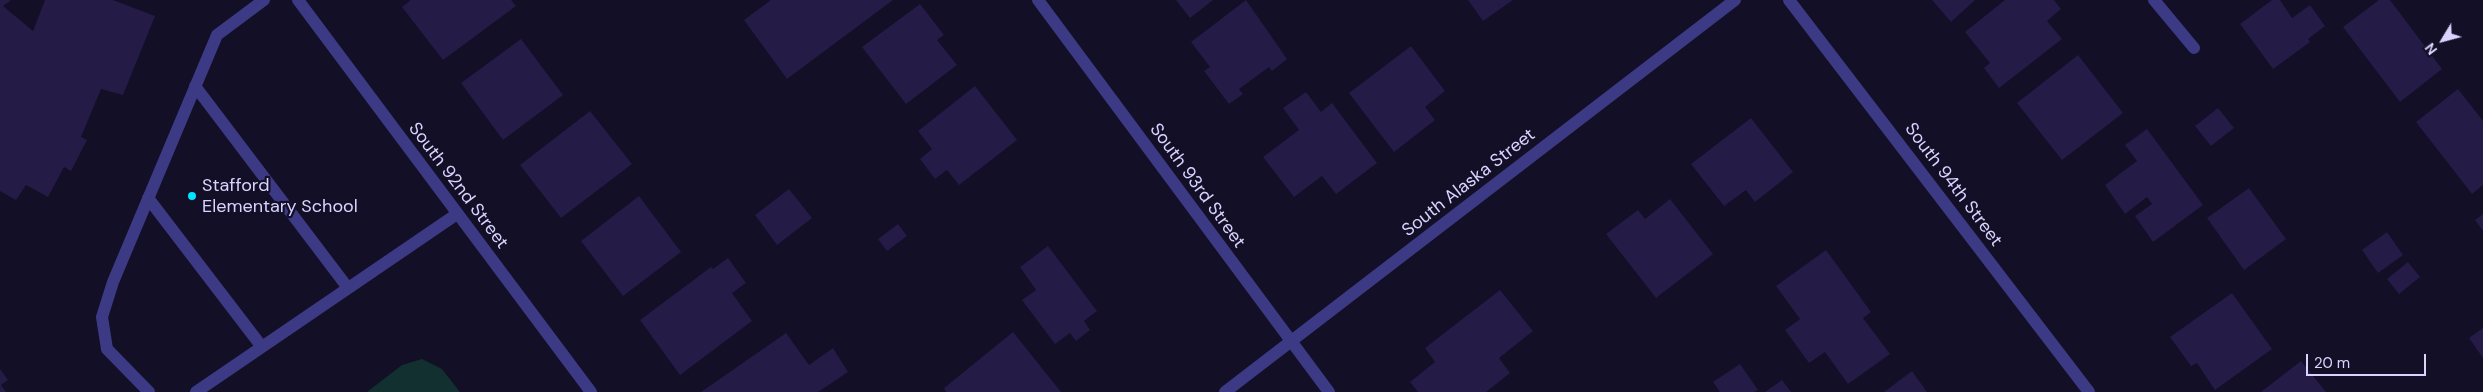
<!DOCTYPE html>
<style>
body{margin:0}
#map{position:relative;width:2483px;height:392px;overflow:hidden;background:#130f26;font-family:"DM Sans",sans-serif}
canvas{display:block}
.north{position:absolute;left:2418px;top:15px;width:50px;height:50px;-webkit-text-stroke:4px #130f26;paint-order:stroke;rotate:233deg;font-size:14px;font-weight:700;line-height:20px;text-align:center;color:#d9d4ff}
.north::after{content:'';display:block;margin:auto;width:18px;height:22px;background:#d9d4ff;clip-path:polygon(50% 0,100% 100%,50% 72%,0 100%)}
.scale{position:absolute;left:2306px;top:354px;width:120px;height:22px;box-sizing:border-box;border:2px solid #d9d4ff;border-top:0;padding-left:6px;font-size:15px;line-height:18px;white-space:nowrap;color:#d9d4ff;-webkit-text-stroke:4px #130f26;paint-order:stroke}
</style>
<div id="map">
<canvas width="2483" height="392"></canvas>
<div class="north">N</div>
<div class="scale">20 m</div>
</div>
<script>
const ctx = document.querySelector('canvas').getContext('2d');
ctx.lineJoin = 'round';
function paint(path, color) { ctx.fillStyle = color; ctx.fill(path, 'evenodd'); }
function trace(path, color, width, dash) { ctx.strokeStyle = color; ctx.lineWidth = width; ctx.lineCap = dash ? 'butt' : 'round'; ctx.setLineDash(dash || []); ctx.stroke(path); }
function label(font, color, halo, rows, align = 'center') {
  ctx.font = font + ' "DM Sans",sans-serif'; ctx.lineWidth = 4.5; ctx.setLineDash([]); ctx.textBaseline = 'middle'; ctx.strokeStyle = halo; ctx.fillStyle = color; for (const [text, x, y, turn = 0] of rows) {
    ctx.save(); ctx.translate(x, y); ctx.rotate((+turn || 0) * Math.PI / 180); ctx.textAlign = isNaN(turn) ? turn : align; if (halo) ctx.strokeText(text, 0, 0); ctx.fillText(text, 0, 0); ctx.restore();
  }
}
paint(new Path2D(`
 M422 359 442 369 460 392H367L402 365Z`), '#12302f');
paint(new Path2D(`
 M0 0H11L3 6 33 31 45 0H113L155 16 123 95 101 89 81 137 87 140 71 171 64 167 48 197 26 185 16 200 0 191Z
 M411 0H511L516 6 443 60 402 7Z
 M771 0H893L787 79 744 20Z
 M1176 0H1213L1190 18Z
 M1246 0 1287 59 1272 71 1269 67 1239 89 1243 94 1229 104 1204 71 1210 67 1191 42Z
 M1468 0H1513L1483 21Z
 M1932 0H1975L1951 22Z
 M2005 0H2054L2061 9 2047 21 2062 39 1999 88 1984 68 1990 63 1965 32Z
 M2272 0H2280L2292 18 2310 5 2325 26 2308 39 2310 42 2273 69 2240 24Z
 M2379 0H2390L2442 69 2400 102 2343 27Z
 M920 4 944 35 937 40 957 65 906 104 862 47Z
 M521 39 563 95 503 140 461 83Z
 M1411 46 1445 91 1425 107 1435 120 1394 152 1349 93Z
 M2078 55 2123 113 2062 160 2017 103Z
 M975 86 1017 140 959 185 947 170 935 179 920 159 932 149 918 131Z
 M2458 89 2483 121V185L2472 194 2416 122Z
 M1306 92 1321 112 1332 103 1377 163 1336 194 1322 176 1294 197 1263 157 1299 130 1283 108Z
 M2218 108 2234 128 2211 146 2195 126Z
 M590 111 632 164 561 218 520 165Z
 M1751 118 1793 172 1755 202 1746 190 1724 206 1691 164Z
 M2147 129 2203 205 2153 242 2135 216 2152 204 2147 197 2125 214 2105 185 2137 161 2125 145Z
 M2249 188 2286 239 2244 270 2207 218Z
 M789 189 812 218 777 245 755 215Z
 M639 196 681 252 623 296 581 241Z
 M1670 199 1713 254 1656 298 1606 234 1638 210 1645 219Z
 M2483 214V231L2475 220Z
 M898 224 907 236 887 251 878 239Z
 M2387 232 2403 255 2378 273 2362 250Z
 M1048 246 1097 311 1084 321 1090 330 1076 341 1070 333 1055 344 1022 300 1036 290 1020 267Z
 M1826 250 1871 312 1863 318 1890 354 1848 384 1825 352 1809 363 1785 330 1800 319 1776 286Z
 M728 258 746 283 732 293 752 321 680 375 640 320 711 267 713 269Z
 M2408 262 2420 277 2399 294 2387 279Z
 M1500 290 1533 331 1499 358 1510 373 1486 392H1418L1410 382 1435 362 1425 348Z
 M2232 293 2272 349 2215 390 2197 363 2191 366 2170 337Z
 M2483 328V358L2469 338Z
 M1013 332 1061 392H946L944 388Z
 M786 333 809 365 833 348 848 372 818 392H701Z
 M2301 361 2326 392H2261Z
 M1740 364 1758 390 1754 392H1720L1713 382Z
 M0 369 8 380 1 385 6 392H0Z
 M1912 371 1927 392H1884Z
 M1782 380 1791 392H1765Z`), '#241b47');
trace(new Path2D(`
 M298 0 591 392
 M1038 0 1329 392
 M1789 0 2089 392
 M2154 0 2194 48
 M195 86 348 288
 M148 198 262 347
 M149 392 107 349 102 317 113 282 217 35 264 0
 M196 392 457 214
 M1225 392 1735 0`), '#3d3a85', 12);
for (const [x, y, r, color] of [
 [192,196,5,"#00e5ff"]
]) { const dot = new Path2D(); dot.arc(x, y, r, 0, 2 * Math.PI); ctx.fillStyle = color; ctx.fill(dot); trace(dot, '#130f26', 2); }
label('18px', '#d9d4ff', '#130f26', [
 ["South Alaska Street",1469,183,-38],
 ["South 94th Street",1953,185,53],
 ["South 92nd Street",458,186,53],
 ["South 93rd Street",1197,186,54]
]);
label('18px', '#d9d4ff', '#130f26', [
 ["Stafford",202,186],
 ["Elementary School",202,207]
], 'left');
</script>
